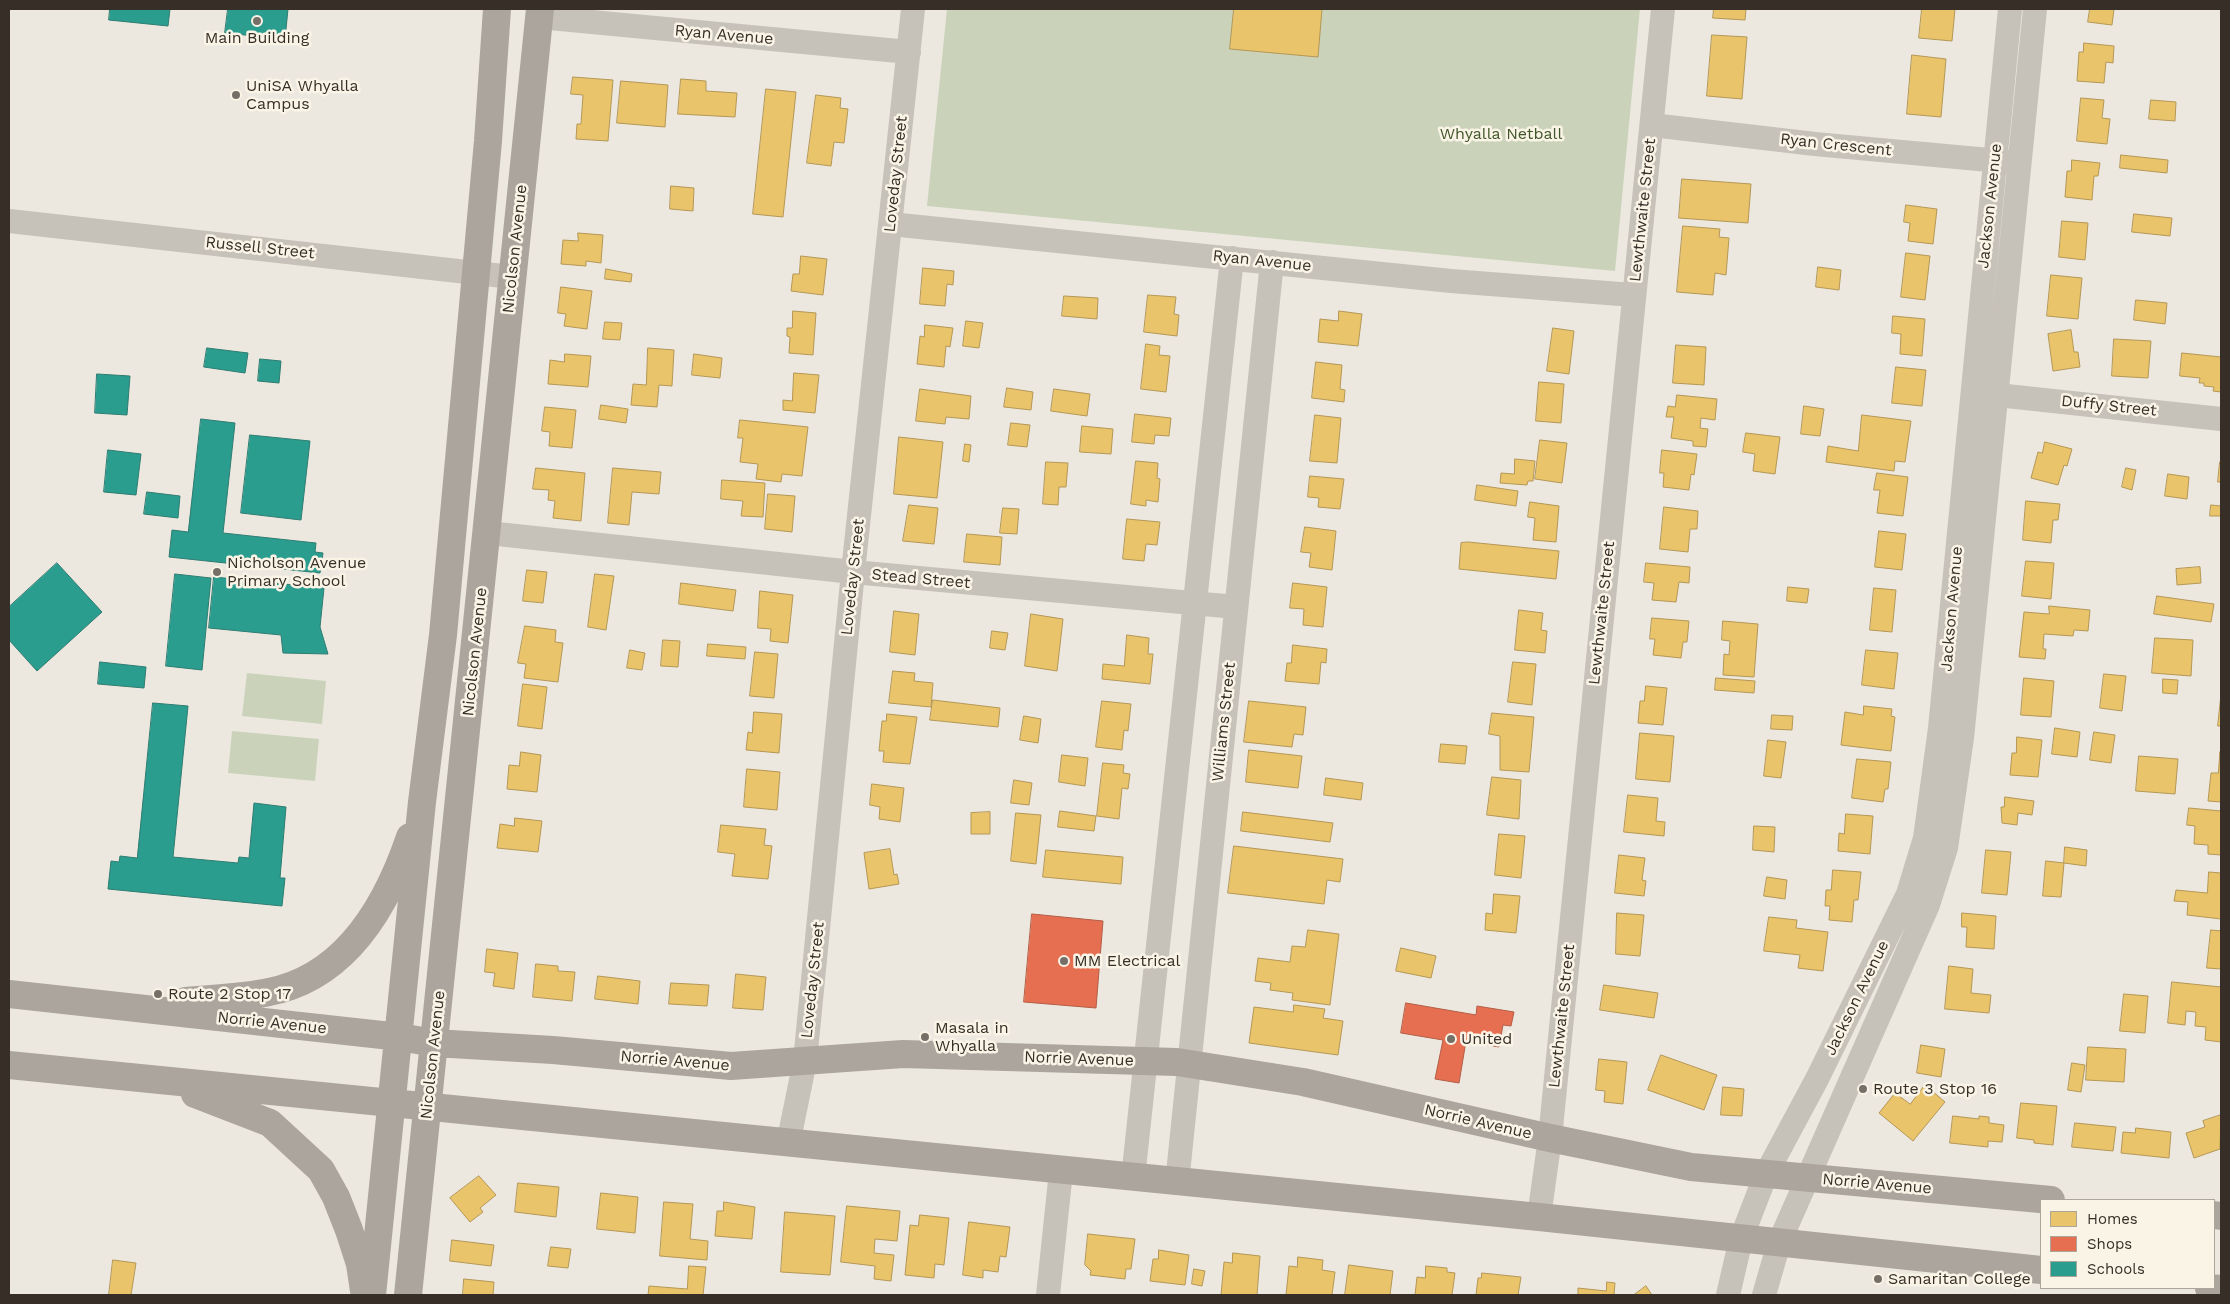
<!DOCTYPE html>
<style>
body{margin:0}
#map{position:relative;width:2230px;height:1304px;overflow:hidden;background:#ece8e0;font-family:"Work Sans",sans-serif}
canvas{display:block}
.frame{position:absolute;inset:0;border:10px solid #372e27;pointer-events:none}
.legend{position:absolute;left:2040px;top:1199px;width:175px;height:90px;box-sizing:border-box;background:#faf4e7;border:1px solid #aca59a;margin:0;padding:6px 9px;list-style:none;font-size:15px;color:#372e27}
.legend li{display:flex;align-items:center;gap:10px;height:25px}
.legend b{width:25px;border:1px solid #aca59a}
</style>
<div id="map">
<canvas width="2230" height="1304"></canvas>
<div class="frame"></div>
<ul class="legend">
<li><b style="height:14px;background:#e9c46a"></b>Homes</li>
<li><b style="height:14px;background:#e76f51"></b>Shops</li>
<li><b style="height:14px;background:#2a9d8f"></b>Schools</li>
</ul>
</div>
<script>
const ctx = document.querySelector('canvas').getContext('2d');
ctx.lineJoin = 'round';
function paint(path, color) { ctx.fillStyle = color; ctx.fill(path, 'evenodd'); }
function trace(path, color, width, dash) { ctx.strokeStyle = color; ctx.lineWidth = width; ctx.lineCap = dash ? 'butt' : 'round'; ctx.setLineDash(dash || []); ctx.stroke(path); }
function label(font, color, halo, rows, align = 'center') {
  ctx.font = font + ' "Work Sans",sans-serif'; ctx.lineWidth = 5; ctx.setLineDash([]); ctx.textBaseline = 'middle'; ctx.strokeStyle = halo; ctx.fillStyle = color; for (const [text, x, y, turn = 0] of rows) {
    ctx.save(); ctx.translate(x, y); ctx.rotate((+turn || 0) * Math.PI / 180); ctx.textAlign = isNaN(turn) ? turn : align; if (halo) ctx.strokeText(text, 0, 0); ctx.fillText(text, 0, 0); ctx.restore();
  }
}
paint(new Path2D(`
 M947 9H1640L1615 271 927 206Z
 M247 673 326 681 322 724 242 716Z
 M232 731 319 739 315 781 228 773Z`), '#cad3ba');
const homes = new Path2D(`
 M1234 9H1322L1318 57 1230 49Z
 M1714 9H1746L1745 20 1713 18Z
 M1922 9H1955L1952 41 1919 38Z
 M2090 9H2114L2112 25 2088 22Z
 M1712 35 1747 37 1742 99 1707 96Z
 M2084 43 2114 46 2113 63 2106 62 2104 83 2077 81 2079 52H2083Z
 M1912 55 1946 59 1941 117 1907 114Z
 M573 77 613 80 608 141 576 139 577 124H581L583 95 571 94Z
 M681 79 706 81V91L737 93 735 117 678 114Z
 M621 81 668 85 665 127 617 123Z
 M766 89 796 92 783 217 753 214Z
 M816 95 841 98 840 108 848 109 844 143 834 142 831 166 807 163Z
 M2081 98 2104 100 2102 118 2110 119 2107 144 2077 141Z
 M2151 100 2176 102 2175 121 2149 119Z
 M2121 155 2168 160 2167 173 2120 168Z
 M2072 160 2100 163 2098 176H2094L2092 200 2065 197 2067 171H2071Z
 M1682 179 1751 184 1748 223 1679 218Z
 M671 186 694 188 693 211 670 209Z
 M1906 205 1937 209 1933 244 1908 241 1910 223 1904 222Z
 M2134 214 2172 218 2170 236 2132 232Z
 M2062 221 2088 223 2085 260 2059 257Z
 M1683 226 1720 229 1719 237 1729 238 1726 275 1715 273 1713 295 1677 292Z
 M578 233 603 235 601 263 586 261V266L561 264 563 240 578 241Z
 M1906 253 1930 256 1925 300 1901 297Z
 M801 256 827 259 823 295 791 291 793 274H799Z
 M1818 267 1841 270 1839 290 1816 287Z
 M923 268 954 271 953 285 947 284 945 306 920 304Z
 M606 269 632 274 631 282 605 279Z
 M2051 275 2082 278 2078 319 2047 316Z
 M561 287 592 291 587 329 564 326 566 314 558 313Z
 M1148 295 1176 297 1174 314 1179 315 1177 336 1144 332Z
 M1064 296 1098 298 1097 319 1062 316Z
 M2136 300 2167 303 2165 324 2134 320Z
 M793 311 816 313 813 355 789 353 790 337 787 336V328H792Z
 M1339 311 1362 314 1358 346 1318 342 1320 319 1338 321Z
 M1893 316 1925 319 1922 356 1900 354 1901 334 1892 333Z
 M966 321 983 323 979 348 963 346Z
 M605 322 622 323 620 340 603 339Z
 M925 325 953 328 950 347 946 346 944 367 917 364 920 336 924 337Z
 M1553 328 1574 331 1569 374 1547 371Z
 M2071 330 2074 352H2078L2080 367 2053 371 2048 334Z
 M2114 339 2151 341 2148 378 2112 376Z
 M1146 344 1160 346 1159 355 1170 356 1166 392 1141 389Z
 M1676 345 1706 347 1704 385 1673 383Z
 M648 348 674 350 672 386 659 385 657 407 631 405 633 384 646 385Z
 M2182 353 2221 357V392L2213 391 2214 387 2204 386V383H2199L2200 378 2180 376Z
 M565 354 591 356 588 387 548 384 550 360 564 362Z
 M694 354 722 358 720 378 692 375Z
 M1316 362 1342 365 1340 389 1345 390 1344 402 1312 398Z
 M1896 367 1926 370 1922 406 1892 403Z
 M794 373 819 375 815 413 783 410V400L792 401Z
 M1539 382 1564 384 1561 423 1536 421Z
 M1007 388 1033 392 1031 410 1004 407Z
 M920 389 971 396 969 419 946 417 945 424 916 421Z
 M1054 389 1090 394 1087 416 1051 411Z
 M1677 395 1717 399 1715 420 1701 418 1700 428 1708 429 1706 447 1693 446V441L1671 438 1674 417H1666L1668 406 1675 407Z
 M601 405 628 409 626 423 599 419Z
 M1804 406 1824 409 1820 436 1801 434Z
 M545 407 576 410 572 448 549 446 550 432 542 431Z
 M1135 414 1171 418 1169 436 1155 435 1154 444 1132 442Z
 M1315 415 1341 418 1337 463 1310 461Z
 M1862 415 1911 421 1905 462 1895 461 1894 471 1826 462 1828 446 1858 451Z
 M740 420 808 427 802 476 782 474 781 482 756 479 758 464 740 462 743 438H738Z
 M1011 423 1030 425 1027 447 1008 445Z
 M1082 426 1113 429 1111 454 1080 452Z
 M1746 433 1780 437 1775 474 1753 471 1755 454 1743 452Z
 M899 437 943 442 937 498 894 494Z
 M1540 440 1567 443 1562 483 1535 479Z
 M2045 442 2072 449 2067 466 2064 465 2058 485 2031 478 2038 452 2042 453Z
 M965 444 971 445 969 462 963 461Z
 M1662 450 1697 454 1694 475 1691 474 1689 490 1663 487 1664 473H1660Z
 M1515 459 1535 461 1533 481H1528L1527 485 1500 483 1501 473 1514 474Z
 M1136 461 1158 463 1157 478 1160 479 1158 502 1146 500V506L1131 504Z
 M1046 462 1068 463 1066 487H1059L1058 505 1043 504Z
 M2220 462H2221V482H2218Z
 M536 468 585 473 581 521 553 518 555 501 548 500 549 490 533 489Z
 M613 468 661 472 659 494 632 492 629 525 608 523Z
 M2126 468 2136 470 2132 490 2122 487Z
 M1877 473 1908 477 1903 516 1877 513 1880 490H1874Z
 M2168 474 2189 477 2187 499 2165 496Z
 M1310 476 1344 479 1340 509 1318 507 1319 498 1308 497Z
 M722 480 765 483 763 517 741 516 743 501 721 499Z
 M1477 485 1518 491 1516 506 1475 500Z
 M768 494 795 496 792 532 765 529Z
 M2026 501 2060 504 2058 520H2053L2051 543 2023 540Z
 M1530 502 1559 506 1556 542 1533 540 1535 518 1528 517Z
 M909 505 938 508 934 544 903 541Z
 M2211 505 2221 506V516H2210Z
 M1664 507 1698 511 1697 529H1690L1688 552 1660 549Z
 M1003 508 1019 509 1017 534 1000 533Z
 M1127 519 1160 522 1157 545 1146 544 1144 561 1123 559Z
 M1305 527 1336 531 1332 570 1309 567 1311 553 1301 552Z
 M1879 531 1906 534 1902 570 1875 567Z
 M967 534 1002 537 1000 565 964 562Z
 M1468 542 1559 551 1556 579 1459 569 1461 543Z
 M2026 561 2054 563 2051 599 2022 596Z
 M1646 563 1690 567 1689 583 1679 582 1676 602 1652 600 1654 583 1644 582Z
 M2200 567 2201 583 2177 585 2176 569Z
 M527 570 547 572 543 603 523 601Z
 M595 574 614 576 606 630 588 627Z
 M681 583 736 590 733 611 679 604Z
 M1293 583 1327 587 1323 627 1303 625 1304 609 1290 608Z
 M1788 587 1809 589 1807 603 1787 601Z
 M1874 588 1896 590 1892 632 1870 630Z
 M760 591 793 595 788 643 770 641 771 629 758 628Z
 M2157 596 2214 604 2211 622 2154 614Z
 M2049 606 2090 610 2088 631 2074 630 2073 636 2044 634 2043 649H2046L2045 659 2019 657 2024 612 2049 614Z
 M1519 610 1543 613 1541 630 1547 631 1545 653 1515 650Z
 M894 611 919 614 915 655 890 652Z
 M1031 614 1063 619 1057 671 1025 666Z
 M1652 618 1689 621 1687 642H1683L1681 658 1653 655 1655 639H1650Z
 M1723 621 1758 624 1754 677 1723 675 1724 654 1729 655 1730 641 1722 640Z
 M525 626 556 630 555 642 563 643 558 682 524 678 526 664 518 663Z
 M992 631 1008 633 1005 650 990 648Z
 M1127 635 1149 638 1148 654H1153L1150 684 1102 679 1103 664 1124 666Z
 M2155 638 2193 640 2191 676 2152 673Z
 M663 640 680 641 678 667 661 666Z
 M708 644 746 647 745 659 707 656Z
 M1293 645 1327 649 1326 663 1321 662 1319 684 1285 681 1287 663H1291Z
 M630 650 645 653 642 670 627 668Z
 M1866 650 1898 653 1894 689 1862 685Z
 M755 652 778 654 774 698 750 696Z
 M1513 662 1536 664 1532 705 1508 702Z
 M893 671 915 673 914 681 933 683 931 707 889 703Z
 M2104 674 2126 676 2122 711 2100 708Z
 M1716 678 1755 681 1754 693 1715 690Z
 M2024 678 2054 681 2051 717 2021 715Z
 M2163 679 2178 680 2177 694 2163 693Z
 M523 684 547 687 542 729 518 726Z
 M1646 686 1667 688 1663 725 1638 723 1640 701H1644Z
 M2221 695V726H2218Z
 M933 700 1000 708 998 727 930 720Z
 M1102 701 1131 704 1128 731 1124 730 1122 750 1096 747Z
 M1249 701 1306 707 1303 735 1294 734 1292 747 1244 742Z
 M1864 706 1892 709 1891 716 1895 717 1891 751 1841 745 1845 712 1863 715Z
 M754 712 782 714 779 753 746 750 748 732 752 733Z
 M1492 713 1534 717 1529 772 1500 770V736L1489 734Z
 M887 714 917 717 910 764 883 762 884 751H879L882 721H886Z
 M1772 715 1793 716 1792 730 1771 729Z
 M1024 716 1041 719 1038 743 1020 740Z
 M2055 728 2080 732 2077 757 2052 754Z
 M2094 732 2115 735 2111 763 2090 760Z
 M1640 733 1674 736 1670 782 1636 779Z
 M2017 737 2042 740 2038 777 2010 775 2012 753H2016Z
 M1768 740 1786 742 1781 778 1764 776Z
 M1441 744 1467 746 1465 764 1439 762Z
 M1249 750 1302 756 1298 788 1246 782Z
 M521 752 541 755 537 792 507 789 509 765 519 766Z
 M2220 752 2221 802 2208 801 2211 773H2218Z
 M1062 755 1088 758 1085 786 1059 782Z
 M2139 756 2178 759 2175 794 2136 791Z
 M1857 759 1891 762 1888 789H1885L1883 802 1852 798Z
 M1103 763 1124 765 1123 773 1130 774 1128 789 1122 788 1119 819 1097 816Z
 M747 769 780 772 777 810 744 807Z
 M1492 777 1521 780 1519 819 1487 815Z
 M1326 778 1363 783 1361 800 1324 795Z
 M1014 780 1032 783 1029 805 1011 803Z
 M872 784 904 788 900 822 879 819 880 807 870 805Z
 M1628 795 1658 798 1656 821 1665 822 1664 836 1624 832Z
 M2005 797 2034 801 2032 815 2018 813 2017 825 2002 823 2001 807H2004Z
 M2189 808 2221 811V855L2208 854V845L2194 844 2195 826 2187 825Z
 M1060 811 1096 816 1094 831 1058 827Z
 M990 812V834H971V813Z
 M1243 812 1333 823 1330 842 1241 831Z
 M1016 813 1041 815 1036 864 1011 861Z
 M1846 814 1873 816 1870 854 1838 851 1839 833 1844 834Z
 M515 818 542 821 538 852 497 848 500 824 514 826Z
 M721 825 766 829 764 845 772 846 768 879 732 876 735 854 718 852Z
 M1754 826 1775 827 1774 852 1753 850Z
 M1499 834 1525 836 1521 878 1495 875Z
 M1234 846 1343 859 1340 882 1327 880 1324 904 1228 893Z
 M2065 847 2087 850 2086 866 2064 863Z
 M890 849 894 875 897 874 899 884 869 889 864 853Z
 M1046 850 1123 857 1121 884 1043 877Z
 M1986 850 2011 852 2007 895 1982 893Z
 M1619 855 1645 858 1642 880 1646 881 1644 896 1615 893Z
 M2046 861 2064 863 2061 897 2043 896Z
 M1833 870 1861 872 1858 900H1854L1852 922 1829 920 1830 906H1825L1826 890H1831Z
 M2209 872 2221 873V919L2187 915 2188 902 2174 901 2176 890 2207 893Z
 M1767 877 1787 880 1785 899 1764 896Z
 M1494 894 1520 896 1516 933 1485 930 1486 913 1492 914Z
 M1617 913 1644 915 1640 956 1616 954Z
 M1962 913 1996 916 1994 949 1966 947 1967 927H1962Z
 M1769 917 1797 920 1796 928 1828 932 1823 971 1798 968 1800 955 1764 951Z
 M1308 930 1339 934 1330 1005 1292 1000 1293 993 1270 990 1271 983 1255 981 1258 958 1290 962 1292 946 1305 947Z
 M2211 930 2221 931V969L2207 968Z
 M1401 948 1436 956 1431 978 1396 971Z
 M487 949 518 953 514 989 493 986 495 973 485 972Z
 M536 964 558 966V971L575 972 572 1001 533 997Z
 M1949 966 1973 969 1971 993 1991 995 1989 1013 1945 1009Z
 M736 974 766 977 763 1010 733 1008Z
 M598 976 640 981 638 1004 595 999Z
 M2172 982 2221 987V1042L2205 1040 2206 1027 2195 1026 2196 1012 2186 1011 2185 1025 2168 1023Z
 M671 983 709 985 707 1006 669 1004Z
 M1604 985 1658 993 1654 1018 1600 1010Z
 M2124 994 2148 996 2145 1033 2120 1031Z
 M1294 1005 1325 1009 1323 1018 1343 1021 1338 1055 1249 1043 1254 1007 1293 1012Z
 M1921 1045 1945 1049 1941 1077 1917 1073Z
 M2088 1047 2126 1049 2124 1082 2086 1080Z
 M1661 1055 1717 1075 1704 1110 1648 1090Z
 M1599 1059 1627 1062 1623 1104 1604 1102 1605 1091 1596 1090Z
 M2072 1063 2085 1065 2081 1092 2068 1090Z
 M1925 1085 1945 1102 1913 1141 1879 1113 1895 1093 1910 1104Z
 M1723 1087 1744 1089 1742 1116 1721 1115Z
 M2021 1103 2057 1106 2053 1145 2034 1143V1140L2017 1138Z
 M2221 1115 2220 1149 2194 1158 2186 1133 2205 1127 2203 1121Z
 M1953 1116 1979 1119V1116L1989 1117V1123L2004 1125 2002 1142 1988 1141V1147L1950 1143Z
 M2075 1123 2116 1127 2113 1151 2072 1147Z
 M2136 1128 2171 1132 2169 1158 2121 1153 2123 1132 2135 1133Z
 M479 1176 496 1195 480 1208 483 1212 470 1222 450 1198Z
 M518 1183 559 1187 556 1217 515 1212Z
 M601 1193 638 1197 635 1233 597 1229Z
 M664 1202 693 1204 690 1239 708 1241 707 1260 660 1256Z
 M724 1202 755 1207 752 1239 715 1236 717 1211H723Z
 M847 1206 900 1211 897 1241 875 1239 874 1253 894 1255 891 1281 874 1279 875 1266 841 1262Z
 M785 1212 835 1216 830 1275 781 1272Z
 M920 1215 949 1218 944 1265 935 1264 934 1278 905 1275 910 1225 918 1226Z
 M969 1222 1010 1227 1006 1257 1000 1256 998 1272 983 1270V1278L963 1275Z
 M1088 1234 1135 1239 1131 1269H1126L1125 1279 1090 1275 1091 1271 1085 1265Z
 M452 1240 494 1245 491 1266 450 1261Z
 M551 1247 571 1249 568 1268 548 1266Z
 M1159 1250 1189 1255 1185 1285 1150 1281 1153 1259H1158Z
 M1233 1253 1260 1256 1257 1295H1221L1224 1262 1232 1263Z
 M1298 1257 1323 1260 1322 1270 1335 1272 1332 1295H1286L1289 1266 1297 1267Z
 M113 1260 136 1263 131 1295H109Z
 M1349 1265 1393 1271 1390 1295H1345Z
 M689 1266 706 1267 703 1295H648L649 1286 687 1289Z
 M1426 1266 1447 1268V1272L1455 1273 1452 1295H1415L1417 1277 1425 1278Z
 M1194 1269 1205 1271 1202 1286 1192 1284Z
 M1482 1273 1521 1277 1518 1295H1476L1478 1278H1481Z
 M464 1279 494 1282 493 1295H463Z
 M1607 1282 1615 1283 1614 1295H1578V1288L1606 1291Z
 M1646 1286 1652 1295H1634Z`);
paint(homes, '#e9c46a');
trace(homes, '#b49756', 1);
const shops = new Path2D(`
 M1032 914 1103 921 1096 1008 1024 1002Z
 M1406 1003 1476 1015 1477 1006 1514 1012 1511 1026 1503 1025 1499 1047 1466 1041 1459 1083 1435 1079 1443 1040 1401 1033Z`);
paint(shops, '#e76f51');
trace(shops, '#b25c44', 1);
const schools = new Path2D(`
 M110 9H170L168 26 109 20Z
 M228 9H288L285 39 225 33Z
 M207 348 248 353 245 373 204 367Z
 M260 359 281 361 279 383 258 381Z
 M97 374 130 376 127 415 95 413Z
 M201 419 235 423 223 533 316 543 315 552 323 553 320 573 169 557 172 530 188 532Z
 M250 435 310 441 301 520 241 513Z
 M108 450 141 454 136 495 104 492Z
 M147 492 180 496 178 518 144 514Z
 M57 563 102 612 37 671 9 640V607Z
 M175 574 211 578 202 670 166 666Z
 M214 577 324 588 320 627 328 654 283 653 281 635 209 628Z
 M100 662 146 667 144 688 98 684Z
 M153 703 188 706 173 857 238 863 239 857 249 858 254 803 286 807 280 878H285L282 906 108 889 111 861 119 862 120 856 137 858Z`);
paint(schools, '#2a9d8f');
trace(schools, '#2e7c70', 1);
trace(new Path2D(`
 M539 17 909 52
 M1652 125 1815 144 2011 162
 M9 221 512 277
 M890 224 1451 281 1633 295
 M1997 395 2221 419
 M488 533 853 572 1236 607
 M788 1144 805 1061 853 572 913 9
 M1133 1178 1232 258
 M1177 1183 1272 262
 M1539 1217 1550 1138 1663 9
 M1048 1295 1061 1171
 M1728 1295 1741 1239 1766 1174 1817 1079 1908 894 1925 838 1940 728 2010 9
 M1764 1295 1779 1243 1928 905 1946 848 1962 738 2035 9`), '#c6c1b9', 24);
trace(new Path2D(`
 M9 994 400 1037 434 1043 553 1050 731 1066 903 1054 1177 1062 1303 1082 1550 1138 1691 1167 2051 1200
 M186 1001C213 998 242 998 269 992 346 977 387 905 410 837
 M9 1065 1539 1217 2041 1270
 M195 1094 270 1123 321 1170 336 1197 349 1230 360 1264 364 1291
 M2214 1215 2221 1216
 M2209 1288 2221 1289
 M372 1295 422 802 443 635 488 141 497 9
 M408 1295 540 9`), '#aba59e', 28);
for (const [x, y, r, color] of [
 [257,21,5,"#766f68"],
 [236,95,5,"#766f68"],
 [217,572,5,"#766f68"],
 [1064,961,5,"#766f68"],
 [158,994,5,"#766f68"],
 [925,1037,5,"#766f68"],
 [1451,1039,5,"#766f68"],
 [1863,1089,5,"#766f68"],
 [1878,1279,5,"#766f68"]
]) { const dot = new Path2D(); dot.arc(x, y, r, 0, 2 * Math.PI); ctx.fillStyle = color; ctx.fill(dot); trace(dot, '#faf4e7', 2); }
label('16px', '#372e27', '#faf4e7', [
 ["Ryan Avenue",724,35,5],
 ["Ryan Crescent",1836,145,6],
 ["Loveday Street",896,174,-84],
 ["Jackson Avenue",1990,206,-84],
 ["Lewthwaite Street",1643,210,-84],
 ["Russell Street",260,248,6],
 ["Nicolson Avenue",515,249,-84],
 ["Ryan Avenue",1262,261,6],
 ["Duffy Street",2109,406,6],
 ["Loveday Street",853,577,-84],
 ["Stead Street",921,579,5],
 ["Jackson Avenue",1952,609,-85],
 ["Lewthwaite Street",1602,613,-84],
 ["Nicolson Avenue",475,652,-84],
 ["Williams Street",1224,722,-84],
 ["Loveday Street",813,980,-84],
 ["Jackson Avenue",1857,998,-64],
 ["Lewthwaite Street",1562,1016,-84],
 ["Norrie Avenue",272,1023,6],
 ["Nicolson Avenue",433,1055,-84],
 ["Norrie Avenue",1079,1059,2],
 ["Norrie Avenue",675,1061,5],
 ["Norrie Avenue",1478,1122,13],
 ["Norrie Avenue",1877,1184,5]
]);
label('16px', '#372e27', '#faf4e7', [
 ["Main Building",257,38,"center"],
 ["UniSA Whyalla",246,86],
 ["Campus",246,104],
 ["Nicholson Avenue",227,563],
 ["Primary School",227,581],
 ["MM Electrical",1074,961],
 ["Route 2 Stop 17",168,994],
 ["Masala in",935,1028],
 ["Whyalla",935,1046],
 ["United",1461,1039],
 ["Route 3 Stop 16",1873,1089],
 ["Samaritan College",1888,1279]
], 'left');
label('16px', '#40562a', '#faf4e7', [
 ["Whyalla Netball",1501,134]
]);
</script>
